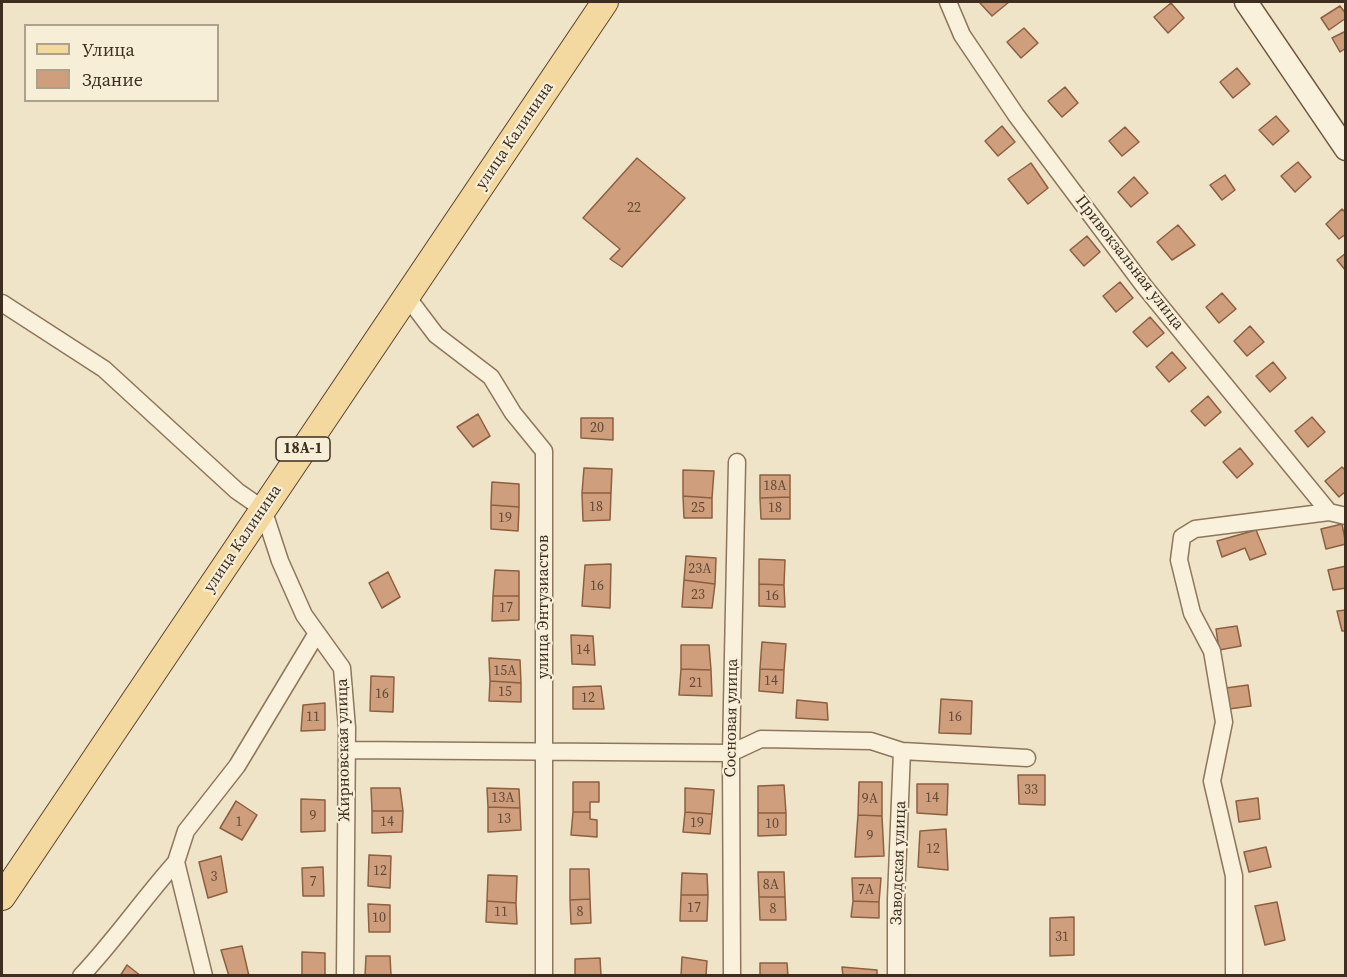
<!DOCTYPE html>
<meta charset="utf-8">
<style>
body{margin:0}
#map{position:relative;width:1347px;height:977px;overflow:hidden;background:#f0e4c8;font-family:"Source Serif 4",serif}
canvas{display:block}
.frame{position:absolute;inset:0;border:3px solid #3d2e20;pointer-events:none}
.legend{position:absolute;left:24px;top:24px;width:195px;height:78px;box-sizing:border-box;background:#f7eed8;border:2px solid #ada18e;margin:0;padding:8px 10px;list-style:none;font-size:18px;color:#3d2e20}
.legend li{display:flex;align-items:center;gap:12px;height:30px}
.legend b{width:30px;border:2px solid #ada18e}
</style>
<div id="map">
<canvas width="1347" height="977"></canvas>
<div class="frame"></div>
<ul class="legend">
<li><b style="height:8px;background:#f3d9a0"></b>Улица</li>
<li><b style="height:16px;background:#cf9f7d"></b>Здание</li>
</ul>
</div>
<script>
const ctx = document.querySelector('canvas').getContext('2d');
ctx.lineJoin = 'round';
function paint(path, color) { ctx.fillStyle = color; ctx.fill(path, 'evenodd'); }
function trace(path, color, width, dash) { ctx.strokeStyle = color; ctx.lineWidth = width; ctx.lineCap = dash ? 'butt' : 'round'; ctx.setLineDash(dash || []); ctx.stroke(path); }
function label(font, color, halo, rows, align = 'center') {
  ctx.font = font + ' "Source Serif 4",serif'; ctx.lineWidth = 4.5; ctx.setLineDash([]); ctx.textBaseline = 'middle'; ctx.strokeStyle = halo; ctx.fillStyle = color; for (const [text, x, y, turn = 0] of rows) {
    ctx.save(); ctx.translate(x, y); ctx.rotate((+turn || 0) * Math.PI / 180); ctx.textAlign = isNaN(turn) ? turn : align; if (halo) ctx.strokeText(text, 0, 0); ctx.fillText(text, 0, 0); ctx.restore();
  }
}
const building = new Path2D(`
 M979 2H1009L992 16Z
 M1171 3 1184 18 1168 33 1154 17Z
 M1340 6 1346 14V18L1329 30 1321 18Z
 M1024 28 1038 43 1021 58 1007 42Z
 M1346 31V48L1340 52 1332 38Z
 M1237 68 1250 84 1233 98 1220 82Z
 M1065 87 1078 103 1062 117 1048 101Z
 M1276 116 1289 131 1273 145 1259 130Z
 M1002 126 1015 142 998 156 985 141Z
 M1125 127 1139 142 1122 156 1109 141Z
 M637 158 685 198 622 267 610 259 620 249 583 218Z
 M1298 162 1311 177 1295 192 1281 176Z
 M1031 163 1048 188 1028 204 1008 179Z
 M1225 175 1235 190 1222 200 1210 185Z
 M1134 177 1148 193 1131 207 1118 192Z
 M1342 209 1346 213V234L1339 239 1326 224Z
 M1178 225 1195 245 1172 260 1157 242Z
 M1087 236 1100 252 1084 266 1070 250Z
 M1346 253V271L1337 260Z
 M1120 282 1133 298 1116 312 1103 296Z
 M1222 293 1236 309 1219 323 1206 307Z
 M1150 317 1164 333 1147 347 1133 332Z
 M1250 326 1264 342 1247 356 1234 341Z
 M1172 352 1186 368 1169 382 1156 367Z
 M1273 362 1286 378 1270 392 1256 376Z
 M1208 396 1221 412 1205 426 1191 411Z
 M478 414 490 436 473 447 457 427Z
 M1312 417 1325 432 1308 447 1295 431Z
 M581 418H613V440L581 438Z
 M1240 448 1253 464 1237 478 1223 462Z
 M1342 467 1346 471V491L1339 497 1325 481Z
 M584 468 612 469 611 493H582Z
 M683 470 714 471 712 498 683 496Z
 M760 475H790V497L760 498Z
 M492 482 519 484V507L491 505Z
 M582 493H611L610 520 583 521Z
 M683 496 712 498V518H684Z
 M790 497V519H761L760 498Z
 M491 505 519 507 518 531 491 529Z
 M1342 524 1346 544 1326 549 1321 529Z
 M1256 530 1266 554 1250 560 1245 548 1222 557 1217 541Z
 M686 556 716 558 715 584 684 580Z
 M759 559 785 560 784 585 759 584Z
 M611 564 610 608 582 606 585 565Z
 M1346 566V588L1333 590 1328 570Z
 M495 570 519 571V596H493Z
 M388 572 400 597 382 608 369 583Z
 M684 580 715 584 712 608 682 607Z
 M759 584 784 585 785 607 759 606Z
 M493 596H519V620L492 621Z
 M1346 610V631H1342L1337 611Z
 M1237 626 1241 646 1219 650 1216 629Z
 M571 635 593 636 595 665 572 664Z
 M762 642 786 644 784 670 760 669Z
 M681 645H709L711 670 681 669Z
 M489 658 520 660 521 683 490 681Z
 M681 669 711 670 712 696 679 695Z
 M760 669 784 670 783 693 759 691Z
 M371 676 394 677 393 712 370 711Z
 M490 681 521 683V702L489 701Z
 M1248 685 1251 706 1229 709 1226 688Z
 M601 686 604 709H573V687Z
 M941 699 972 701 971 734 939 733Z
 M797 700 827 703 828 720 796 718Z
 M325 703V730L301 731 303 705Z
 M1018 775H1045V805L1019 804Z
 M573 782H599V802H590V812H573Z
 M859 782H882V816L858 815Z
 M917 784H948L947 815 917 813Z
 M784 785 786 813H758V786Z
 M371 788H400L403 811H372Z
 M487 788 519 789 520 808 488 807Z
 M685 788 714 790 712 814 685 812Z
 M1258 798 1260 819 1239 822 1236 801Z
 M301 799 325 800V831L301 832Z
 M236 801 257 815 242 840 220 828Z
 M488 807 520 808 521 830 488 832Z
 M372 811H403L402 832 372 833Z
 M573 812H590V819L597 820V837L571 835Z
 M685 812 712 814 710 834 683 832Z
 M758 813H786V835L758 836Z
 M858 815 882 816 884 856 855 857Z
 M946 829 948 870 918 867 920 831Z
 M1266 847 1271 867 1249 872 1244 852Z
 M369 855 391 856 390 888 368 886Z
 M221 856 227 892 208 898 199 862Z
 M323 867 324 896H303L302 868Z
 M570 869H589L590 899 570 900Z
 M758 872H784L785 897H759Z
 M682 873 707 874 708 895H681Z
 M488 875 517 876 516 903 487 901Z
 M852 878H881L879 902 853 901Z
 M681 895H708L707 921H680Z
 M759 897H785L786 920H760Z
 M590 899 591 923 571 924 570 900Z
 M487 901 516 903 517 924 486 922Z
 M853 901 879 902V918L851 917Z
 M1277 902 1285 940 1265 945 1255 906Z
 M368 904 390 905V932H369Z
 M1074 917V955L1050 956V918Z
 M242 946 249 976H229L221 950Z
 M302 952 325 953V976H302Z
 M366 956H390L391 976H365Z
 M682 957 707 961 706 976H681Z
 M600 958 601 976H575V959Z
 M760 963H787L788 976H760Z
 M127 965 141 976H120Z
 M842 967 877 970V976H843Z`);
paint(building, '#cf9f7d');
trace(building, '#8d5f41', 1.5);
const street = new Path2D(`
 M948 2 962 35 1016 115 1144 286 1329 512
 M410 290 411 302 436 335 491 377 513 413 544 451V976
 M2 303 104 369 237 491 263 509 280 561 304 615 342 668 347 728 345 976
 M347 750 731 753 761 739 871 741 902 751 1027 758
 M81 976C115 940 143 899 176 862
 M204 976 176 862 186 831 237 766 317 633
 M732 976 731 753 737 462
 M896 976V899L902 751
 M1234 976V876L1212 781 1224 722 1212 651 1192 613 1179 560 1182 537 1195 529 1329 512 1346 516`);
const secondary = new Path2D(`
 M1246 2 1346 149`);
const primary = new Path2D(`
 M2 897 605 2`);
trace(street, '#8d765c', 19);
trace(secondary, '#6f573f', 25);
trace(primary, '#5b4430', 28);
trace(street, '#faf1dc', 16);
trace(secondary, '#faf1dc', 22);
trace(primary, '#f3d9a0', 26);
label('14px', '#624a37', null, [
 ["22",634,208],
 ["20",597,428],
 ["18А",775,486],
 ["18",596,507],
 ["25",698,508],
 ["18",775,508],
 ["19",505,518],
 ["23А",700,569],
 ["16",597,586],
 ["23",698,595],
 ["16",772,596],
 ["17",506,608],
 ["14",583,650],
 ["15А",505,671],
 ["14",771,681],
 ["21",696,683],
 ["15",505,692],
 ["16",382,694],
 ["12",588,698],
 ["11",313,717],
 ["16",955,717],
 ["33",1031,790],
 ["13А",503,798],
 ["14",932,798],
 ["9А",870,799],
 ["9",313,816],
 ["13",504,819],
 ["1",239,822],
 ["14",387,822],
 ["19",697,823],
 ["10",772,824],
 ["9",870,836],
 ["12",933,849],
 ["12",380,871],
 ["3",214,877],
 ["7",313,882],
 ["8А",771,885],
 ["7А",866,890],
 ["17",694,908],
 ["8",773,909],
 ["11",501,912],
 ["8",580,912],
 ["10",379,918],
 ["31",1062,937]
]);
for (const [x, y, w] of [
 [303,449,54]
]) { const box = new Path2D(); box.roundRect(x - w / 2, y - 12, w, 24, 4.5); ctx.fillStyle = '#f7eed8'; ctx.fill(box); trace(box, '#3d2e20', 1.5); }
label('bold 15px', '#3d2e20', null, [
 ["18А-1",303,449]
]);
label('16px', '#3d2e20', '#f7eed8', [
 ["улица Калинина",515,136,-56],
 ["Привокзальная улица",1129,263,52],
 ["улица Калинина",243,539,-56],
 ["улица Энтузиастов",544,607,-90],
 ["Сосновая улица",732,718,-89],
 ["Жирновская улица",344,750,-91],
 ["Заводская улица",899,863,-88]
]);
</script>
